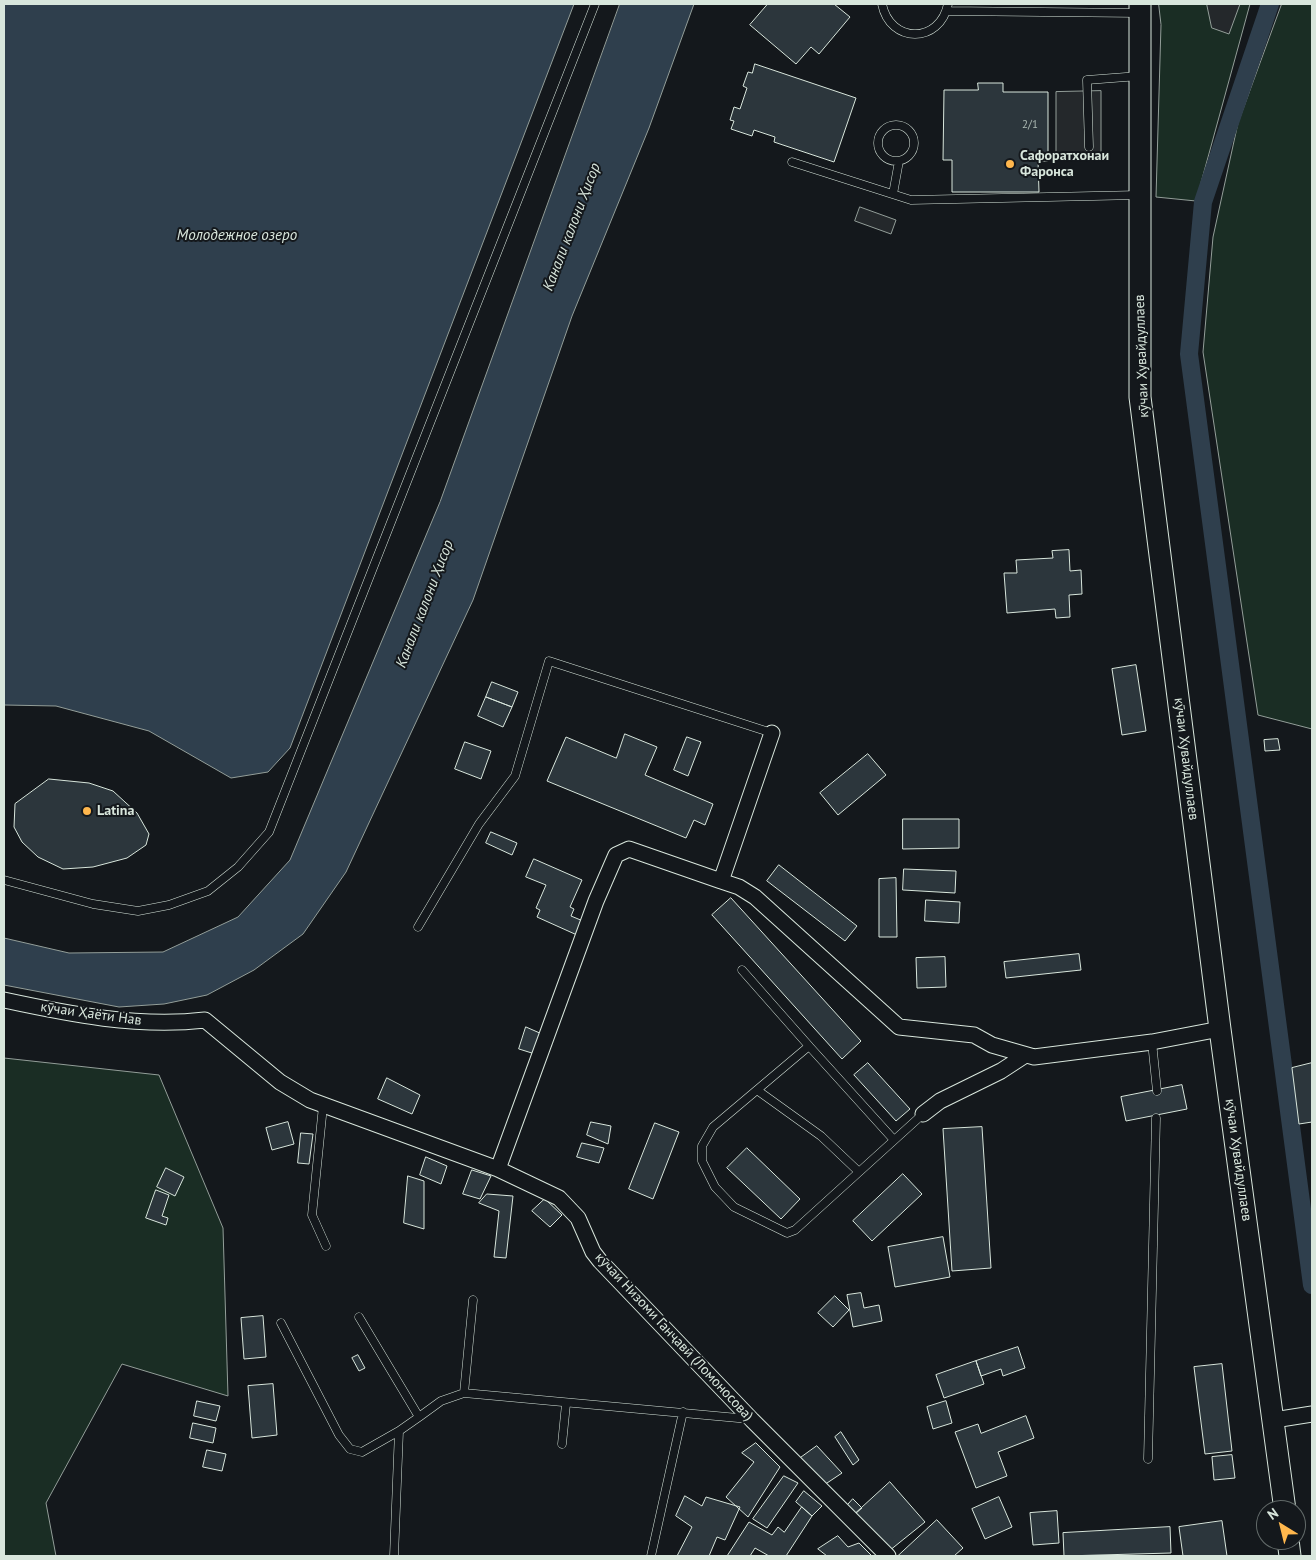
<!DOCTYPE html>
<meta charset="utf-8">
<style>
body{margin:0}
#map{position:relative;width:1316px;height:1560px;overflow:hidden;background:#14181c;font-family:"PT Sans",sans-serif}
canvas{display:block}
.frame{position:absolute;inset:0;border:5px solid #d8e6dc;pointer-events:none}
.north{position:absolute;left:1256px;top:1500px;width:50px;height:50px;box-sizing:border-box;background:#14181c;border:1px solid #626a69;border-radius:50%;rotate:324deg;font-size:14px;font-weight:700;line-height:20px;text-align:center;color:#d8e6dc}
.north::after{content:'';display:block;margin:auto;width:18px;height:22px;background:#ffb74d;clip-path:polygon(50% 0,100% 100%,50% 72%,0 100%)}
</style>
<div id="map">
<canvas width="1316" height="1560"></canvas>
<div class="frame"></div>
<div class="north">N</div>
</div>
<script>
const ctx = document.querySelector('canvas').getContext('2d');
ctx.lineJoin = 'round';
function paint(path, color) { ctx.fillStyle = color; ctx.fill(path, 'evenodd'); }
function trace(path, color, width, dash) { ctx.strokeStyle = color; ctx.lineWidth = width; ctx.lineCap = dash ? 'butt' : 'round'; ctx.setLineDash(dash || []); ctx.stroke(path); }
function label(font, color, halo, rows, align = 'center') {
  ctx.font = font + ' "PT Sans",sans-serif'; ctx.lineWidth = 4; ctx.setLineDash([]); ctx.textBaseline = 'middle'; ctx.strokeStyle = halo; ctx.fillStyle = color; for (const [text, x, y, turn = 0] of rows) {
    ctx.save(); ctx.translate(x, y); ctx.rotate((+turn || 0) * Math.PI / 180); ctx.textAlign = isNaN(turn) ? turn : align; if (halo) ctx.strokeText(text, 0, 0); ctx.fillText(text, 0, 0); ctx.restore();
  }
}
const green = new Path2D(`
 M1159 4H1250L1196 201 1156 197 1161 25Z
 M1282 4H1312V729L1258 715 1203 352 1213 237 1238 123Z
 M4 1058 159 1075 223 1228 228 1396 122 1364 46 1503 56 1556H4Z`);
paint(green, '#1a2d24');
trace(green, '#939e99', 1);
const parking = new Path2D(`
 M1207 4H1240L1229 34 1212 28Z
 M1101 91V158L1056 159V92Z
 M860 207 896 220 891 234 855 221Z`);
paint(parking, '#24282b');
trace(parking, '#939e99', 1);
const water = new Path2D(`
 M4 4H574L290 748 268 772 231 778 149 731 56 706 4 705Z
 M620 4H694L649 128 572 316 473 600 346 872 303 934 254 970 207 995 164 1004 119 1007 4 985V938L69 953 163 952 238 917 290 860 440 502Z`);
paint(water, '#2f3f4d');
trace(water, '#939e99', 1);
trace(new Path2D(`
 M1270 4 1203 202 1189 354 1312 1285`), '#2f3f4d', 18);
const building = new Path2D(`
 M768 4H834L850 17 819 54 811 47 796 64 750 25Z
 M755 64 856 98 834 162 774 142 775 137 754 130 752 136 731 129 734 121 730 120 734 107 740 109 747 88 743 86 748 72 752 73Z
 M978 83H1003V92H1048V161H1038L1039 192H952V160H943L944 90H978Z
 M1069 550 1070 571 1081 570 1082 594 1069 595 1070 617 1056 618 1055 609 1007 613 1004 573H1017L1016 560 1053 558 1052 551Z
 M1136 665 1146 731 1122 735 1112 669Z
 M492 682 518 692 512 707 486 697Z
 M486 697 512 707 503 727 478 716Z
 M625 734 657 747 645 775 713 804 705 825 694 820 686 838 547 781 566 737 616 758Z
 M687 737 701 742 688 776 674 770Z
 M1278 739 1280 750 1265 751 1264 740Z
 M465 742 491 751 481 779 455 769Z
 M868 754 886 775 838 815 820 793Z
 M49 779 89 783 113 791 137 813 149 834 146 845 127 858 93 867 63 869 38 857 22 842 14 827 15 804Z
 M903 819H959V848L903 849Z
 M491 832 517 843 512 855 486 843Z
 M534 859 582 880 570 907 574 909 571 916 583 921 577 935 537 917 540 910 536 908 546 885 526 877Z
 M779 865 857 926 845 941 767 881Z
 M904 869 956 871 955 893 903 890Z
 M896 878 897 937H879V879Z
 M731 898 861 1041 842 1059 712 915Z
 M926 900 960 902 959 923 925 921Z
 M1079 954 1081 970 1006 978 1004 962Z
 M945 957 946 987 917 988 916 958Z
 M526 1027 542 1034 535 1054 519 1049Z
 M868 1063 910 1109 896 1121 854 1075Z
 M1312 1063V1122L1299 1124 1292 1068Z
 M387 1078 420 1095 412 1114 378 1099Z
 M1182 1085 1187 1109 1126 1121 1121 1097Z
 M288 1122 294 1144 272 1150 266 1128Z
 M591 1122 611 1126 608 1144 587 1135Z
 M655 1123 679 1132 653 1199 629 1189Z
 M982 1127 991 1268 952 1271 943 1129Z
 M301 1133 313 1134 309 1164 298 1163Z
 M582 1143 604 1148 599 1163 577 1157Z
 M747 1148 800 1199 781 1219 727 1168Z
 M426 1157 447 1166 441 1184 420 1175Z
 M166 1168 184 1177 175 1196 157 1187Z
 M472 1170 491 1176 480 1199 463 1194Z
 M903 1174 922 1194 872 1241 853 1221Z
 M408 1176 424 1181V1229L404 1223Z
 M156 1190 169 1195 162 1216 168 1218 166 1225 146 1218Z
 M487 1194 513 1196 506 1258 494 1257 499 1211 479 1203Z
 M545 1199 562 1215 550 1227 532 1211Z
 M943 1237 950 1277 895 1287 888 1247Z
 M861 1293 864 1308 879 1305 882 1321 853 1327 847 1295Z
 M835 1296 849 1310 833 1327 818 1313Z
 M263 1316 266 1357 244 1359 241 1318Z
 M1018 1347 1025 1368 1003 1376 1001 1369 981 1376 976 1361Z
 M358 1355 365 1368 359 1371 352 1358Z
 M976 1361 984 1384 944 1398 936 1375Z
 M1222 1364 1232 1451 1205 1454 1194 1367Z
 M273 1384 277 1435 252 1438 248 1386Z
 M197 1401 220 1406 216 1421 194 1416Z
 M946 1401 952 1423 933 1429 927 1407Z
 M1026 1416 1034 1438 998 1452 1007 1476 976 1488 955 1432 978 1424 981 1433Z
 M193 1423 216 1428 213 1443 190 1438Z
 M841 1432 859 1460 853 1465 835 1437Z
 M756 1443 780 1467 748 1517 726 1497 754 1462 742 1453Z
 M817 1446 842 1473 824 1485 799 1459Z
 M207 1450 226 1454 222 1471 203 1467Z
 M1232 1455 1235 1478 1214 1480 1212 1457Z
 M784 1476 798 1483 767 1528 753 1519Z
 M890 1482 925 1522 889 1551 855 1514Z
 M804 1491 822 1506 812 1516 796 1502Z
 M685 1496 702 1506 706 1497 740 1507 725 1540 717 1537 709 1556H677L692 1527 676 1516Z
 M999 1497 1012 1527 985 1539 972 1509Z
 M853 1499 862 1508 855 1514 845 1508Z
 M802 1507 812 1516 786 1556H769L755 1548 750 1556H727L749 1522 772 1535 778 1527 784 1532Z
 M1057 1511 1059 1543 1033 1545 1030 1513Z
 M937 1520 963 1548 954 1556H898Z
 M1222 1521 1227 1556H1183L1179 1527Z
 M1170 1527 1171 1553 1064 1556 1063 1533Z
 M838 1536 848 1547 859 1543 872 1556H827L818 1549Z`);
paint(building, '#2c363c');
trace(building, '#d8e6dc', 1);
const lane = new Path2D(`
 M882 4C890 44 940 44 948 4
 M946 11 1139 13
 M878 143a18 18 0 1 1 36 0a18 18 0 1 1-36 0Z
 M1089 147 1087 80 1139 76
 M792 162 911 200 1139 195
 M893 194 899 161
 M4 880 93 904 138 911 169 905 208 891 238 867 269 832 595 4
 M418 927 479 824 515 776 549 661 772 733
 M742 970 809 1046
 M1152 1042 1157 1091
 M757 1090 821 1136 859 1172
 M323 1106 312 1215 326 1246
 M894 1140 809 1046 713 1127 702 1146V1161L715 1187 734 1207 787 1233 795 1230 923 1114
 M359 1317 419 1417 399 1431 394 1556
 M281 1323 339 1435 350 1449 362 1452 399 1431
 M464 1393 473 1300
 M419 1417 441 1401 464 1393 749 1419
 M562 1444 566 1404
 M1148 1459 1156 1118
 M651 1556 683 1412`);
const street = new Path2D(`
 M772 733 721 881 739 887 755 897 899 1027 974 1035 992 1045 1034 1057 1152 1042 1220 1029
 M4 1000C69 1014 138 1028 205 1020L280 1082 310 1100 498 1169 559 1198 578 1218 593 1252 600 1261 752 1420 888 1556
 M923 1114 940 1101 1001 1071 1024 1056
 M498 1169 596 901 616 855 629 849 721 881
 M1274 1420 1312 1414`);
const secondary = new Path2D(`
 M1140 4V397L1220 1029 1285 1510
 M1288 1540 1290 1556`);
trace(lane, '#d8e6dc', 9);
trace(street, '#d8e6dc', 17);
trace(secondary, '#d8e6dc', 23);
trace(lane, '#14181c', 8);
trace(street, '#14181c', 15);
trace(secondary, '#14181c', 21);
for (const [x, y, r, color] of [
 [1010,164,5,"#ffb74d"],
 [87,811,5,"#ffb74d"]
]) { const dot = new Path2D(); dot.arc(x, y, r, 0, 2 * Math.PI); ctx.fillStyle = color; ctx.fill(dot); trace(dot, '#14181c', 2); }
label('11px', '#adbab4', null, [
 ["2/1",1030,125]
]);
label('bold 14px', '#d8e6dc', '#14181c', [
 ["Сафоратхонаи",1020,156],
 ["Фаронса",1020,172],
 ["Latina",97,811]
], 'left');
label('14px', '#d8e6dc', '#14181c', [
 ["кӯчаи Хувайдуллаев",1142,356,-92],
 ["кӯчаи Хувайдуллаев",1186,759,83],
 ["кӯчаи Ҳаёти Нав",91,1014,8],
 ["кӯчаи Хувайдуллаев",1238,1160,82],
 ["кӯчаи Низоми Ганҷавӣ (Ломоносова)",674,1337,47]
]);
label('italic 15px', '#d8e6dc', '#14181c', [
 ["Канали калони Ҳисор",572,227,-69],
 ["Молодежное озеро",237,236],
 ["Канали калони Ҳисор",425,604,-69]
]);
</script>
